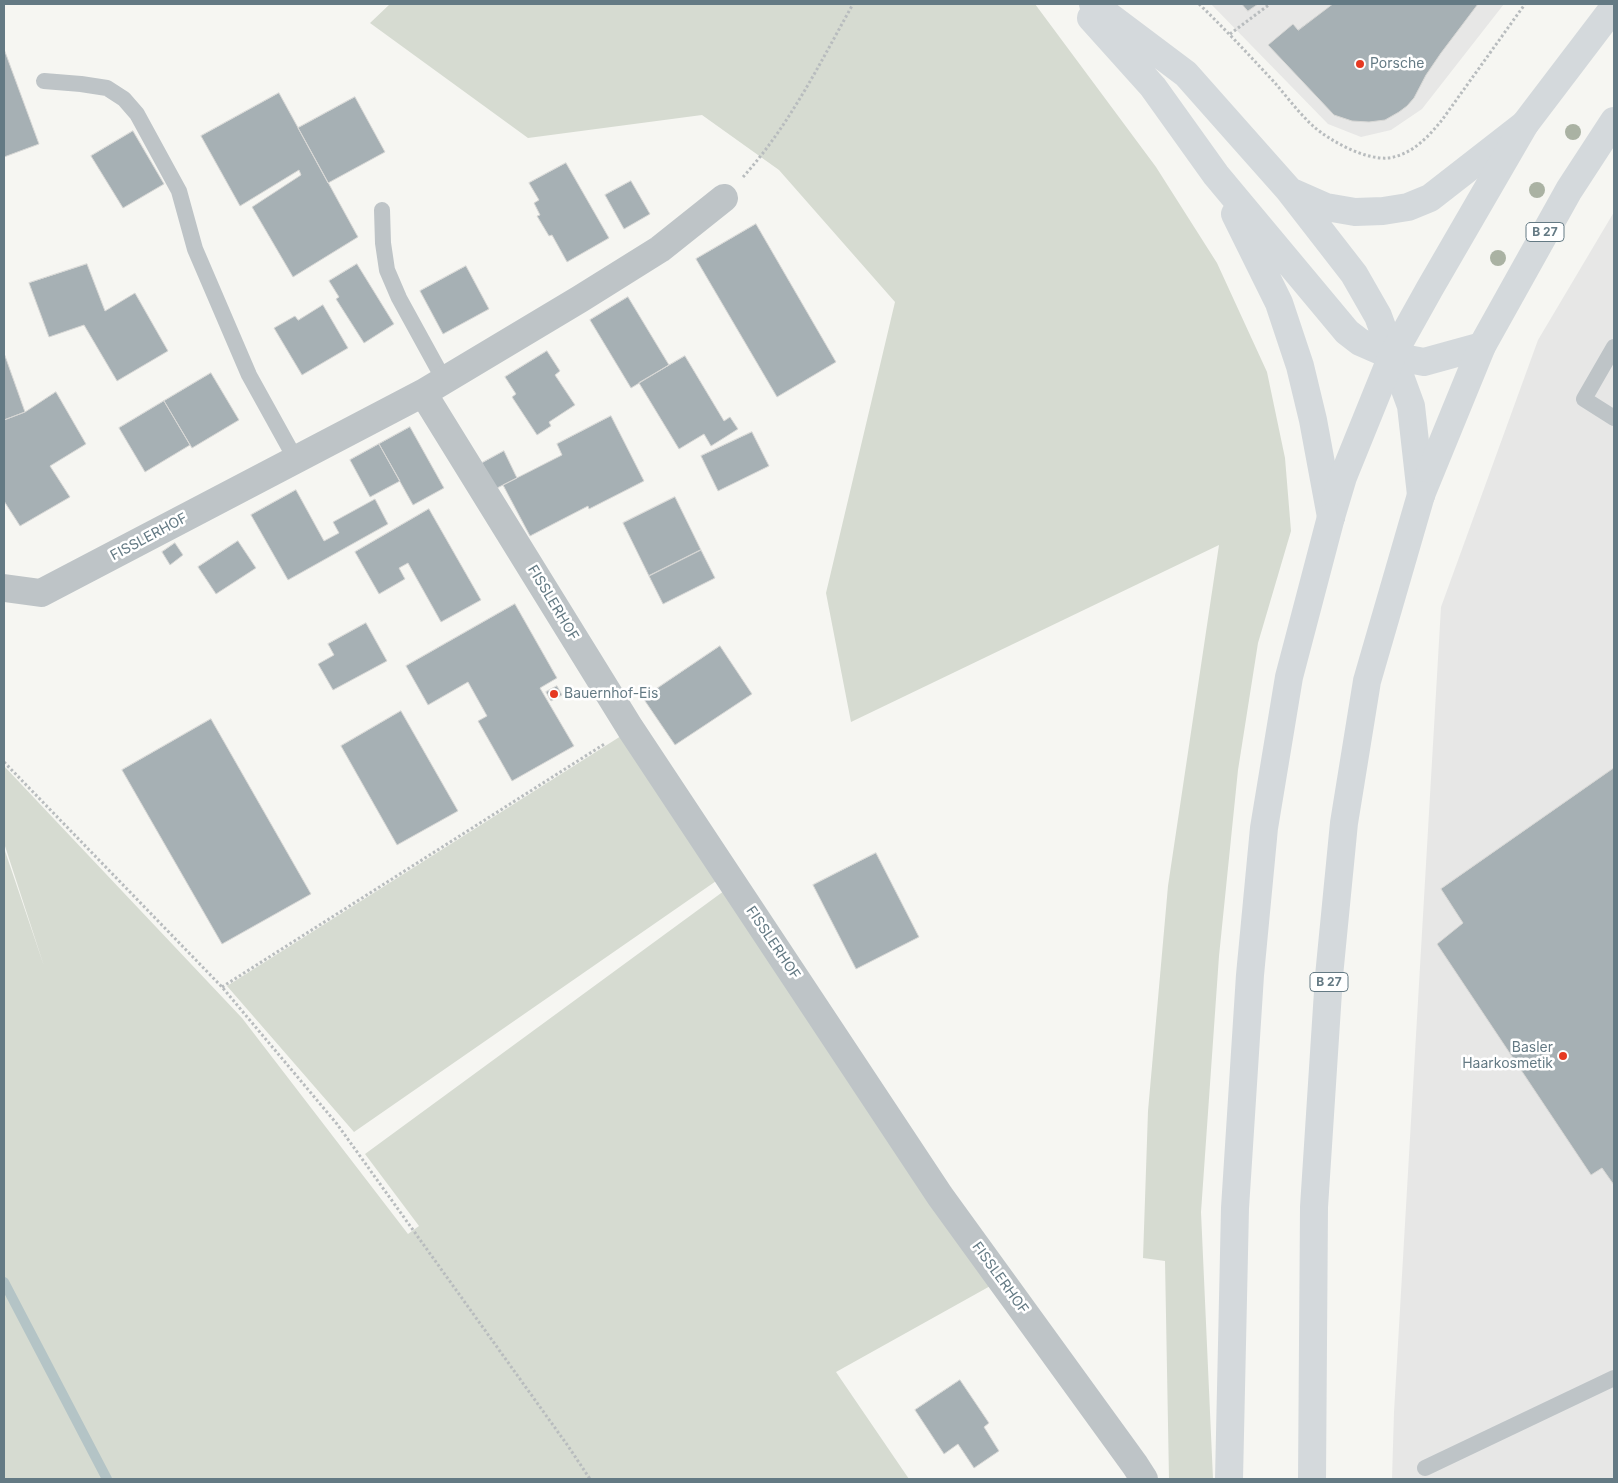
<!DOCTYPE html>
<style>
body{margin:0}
#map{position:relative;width:1618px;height:1483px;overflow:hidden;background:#f6f6f2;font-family:Inter,sans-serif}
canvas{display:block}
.frame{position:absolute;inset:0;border:5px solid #647a84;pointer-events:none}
</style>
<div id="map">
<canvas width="1618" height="1483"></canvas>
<div class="frame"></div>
</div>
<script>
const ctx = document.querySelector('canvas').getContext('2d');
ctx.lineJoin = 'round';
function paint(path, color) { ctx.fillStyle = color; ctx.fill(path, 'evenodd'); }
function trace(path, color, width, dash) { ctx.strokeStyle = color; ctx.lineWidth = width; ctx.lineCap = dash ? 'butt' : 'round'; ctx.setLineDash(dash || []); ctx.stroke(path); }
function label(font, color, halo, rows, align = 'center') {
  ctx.font = font + ' Inter,sans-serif'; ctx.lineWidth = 5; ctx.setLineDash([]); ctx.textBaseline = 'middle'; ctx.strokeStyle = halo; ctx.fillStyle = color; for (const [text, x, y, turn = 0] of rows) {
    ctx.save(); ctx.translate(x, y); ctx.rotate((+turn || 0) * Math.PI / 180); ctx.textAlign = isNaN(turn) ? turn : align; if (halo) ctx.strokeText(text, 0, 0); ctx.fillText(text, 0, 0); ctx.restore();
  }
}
paint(new Path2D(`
 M1211 4H1504L1422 109 1391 130 1361 137 1328 124Z
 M1614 212V1479H1392L1394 1412 1441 607 1538 340Z`), '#e7e7e6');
paint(new Path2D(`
 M390 4H1035L1156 167 1217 263 1267 372 1285 458 1291 531 1258 643 1238 770 1219 956 1201 1212 1213 1479H1169L1165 1261 1143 1258 1148 1111 1168 886 1219 545 851 722 826 593 895 302 779 170 702 115 528 138 370 23Z
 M621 736 719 879 354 1132 227 986Z
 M4 766 242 1018 408 1234 419 1226 365 1154 728 888 1001 1280 836 1372 909 1479H4V848L44 966 4 843Z`), '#d6dbd1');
trace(new Path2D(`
 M4 1282 107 1479`), '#b4c4c6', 10);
const building = new Path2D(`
 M1242 4H1258L1248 11Z
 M1333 4H1478L1441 53 1426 75 1414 98 1407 106 1399 112 1385 120 1369 122 1352 121 1334 115 1268 45 1293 24 1298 30Z
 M4 49 39 144 4 157Z
 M279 93 358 237 293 277 252 207 301 175 299 170 240 206 201 136Z
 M355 97 385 152 328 183 298 128Z
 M133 131 164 184 123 208 91 156Z
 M566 163 609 238 567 262 552 235 549 236 537 216 540 215 534 203 539 200 529 183Z
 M631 181 650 214 624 229 605 195Z
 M756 224 836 362 777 397 696 259Z
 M87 264 105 311 135 293 168 351 117 381 84 325 49 337 29 283Z
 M357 264 394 324 364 343 336 299 339 297 329 281Z
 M466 266 489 309 443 334 420 291Z
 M628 297 669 365 631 388 590 320Z
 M323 305 348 348 302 375 274 328 295 316 298 320Z
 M547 351 560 371 555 375 575 405 549 422 551 426 537 435 512 397 516 394 505 377Z
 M4 353 25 412 4 420Z
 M685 356 724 421 730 417 738 429 711 446 704 434 679 449 639 383Z
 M211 373 239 420 192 448 164 401Z
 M56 392 86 444 50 466 70 497 20 526 4 501V420L25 412Z
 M164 401 190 445 145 472 119 428Z
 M611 416 644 481 589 509 588 506 530 536 503 485 562 455 557 444Z
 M410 427 444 488 413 505 379 444Z
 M752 432 769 466 718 491 701 456Z
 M379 444 400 481 370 497 350 460Z
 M504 451 517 478 495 489 482 463Z
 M296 490 324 541 339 533 333 522 375 499 388 524 288 580 251 515Z
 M675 497 701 550 649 576 623 523Z
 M429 509 481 600 441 622 408 563 399 568 405 579 379 594 355 552Z
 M238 541 256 568 216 594 198 567Z
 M175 543 183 555 170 565 162 552Z
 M701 550 715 578 663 604 649 576Z
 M515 604 557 678 540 688 574 746 512 781 478 721 487 716 468 682 428 705 406 666Z
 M366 623 387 661 333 690 318 664 334 655 328 644Z
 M720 646 752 694 675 745 643 698Z
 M557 686 562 695 551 701 546 692Z
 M401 711 458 811 397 845 341 746Z
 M211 719 311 894 222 944 122 770Z
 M1614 768V1185L1602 1168 1591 1175 1437 944 1463 923 1441 889Z
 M876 853 919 937 856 969 813 885Z
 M960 1380 989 1423 984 1427 999 1451 974 1468 958 1444 944 1454 915 1410Z`);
paint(building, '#a6b0b4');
trace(building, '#d7d7d5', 1);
trace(new Path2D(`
 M1199 4C1225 29 1250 56 1275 83 1287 97 1299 113 1313 126 1330 141 1365 160 1388 158 1412 155 1428 137 1442 120L1525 4
 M1230 34 1270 4
 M743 177C789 126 820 63 853 4
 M4 762 222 987 337 1124 568 1446 590 1479
 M222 987 606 743`), '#b8bcbe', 3, [2.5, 2.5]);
trace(new Path2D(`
 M44 81 81 84 107 88 124 99 137 114 179 191 195 249 249 375 296 460
 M382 210 383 243 387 270 399 298 444 380
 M1614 347 1584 399 1614 418
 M1425 1468 1614 1378`), '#bec4c7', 16);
trace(new Path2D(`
 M423 393 630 728 726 873 940 1196 1135 1465 1144 1479
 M4 588 41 593 423 393 580 299 660 249 724 198`), '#bec4c7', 28);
trace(new Path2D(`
 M1093 4 1186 74 1288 189 1354 274 1378 316 1411 406 1421 495
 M1091 18 1153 87 1216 175 1347 332 1360 342 1392 356 1424 362 1482 346
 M1292 192 1326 207 1355 212 1383 211 1408 207 1430 198 1525 124
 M1235 214 1279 303 1300 366 1313 420 1331 517`), '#d4d9dc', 28);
trace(new Path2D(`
 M1421 495 1482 346 1569 190 1614 121
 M1331 517 1343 477 1392 356 1430 288 1525 124 1614 7`), '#d4d9dc', 28);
trace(new Path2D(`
 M1229 1479 1235 1208 1250 975 1264 828 1289 677 1331 517
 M1312 1479 1314 1207 1329 976 1344 823 1367 681 1421 495`), '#d4d9dc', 28);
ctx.fillStyle = '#aab2a3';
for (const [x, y] of [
 [1573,132],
 [1537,190],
 [1498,258]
]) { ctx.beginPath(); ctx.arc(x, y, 8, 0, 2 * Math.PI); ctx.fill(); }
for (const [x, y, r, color] of [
 [1360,64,5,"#e63922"],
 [554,694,5,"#e63922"],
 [1563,1056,5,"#e63922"]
]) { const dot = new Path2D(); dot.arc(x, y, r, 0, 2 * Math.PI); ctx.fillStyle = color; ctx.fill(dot); trace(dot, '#fff', 2); }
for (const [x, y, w] of [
 [1545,232,38],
 [1329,982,38]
]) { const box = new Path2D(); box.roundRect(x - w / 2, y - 9.5, w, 19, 4); ctx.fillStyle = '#fff'; ctx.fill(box); trace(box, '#647a84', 1); }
label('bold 12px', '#647a84', null, [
 ["B 27",1545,232],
 ["B 27",1329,982]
]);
label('14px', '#647a84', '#fff', [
 ["Porsche",1370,64],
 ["Bauernhof-Eis",564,694],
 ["Basler",1553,1048,"right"],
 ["Haarkosmetik",1553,1064,"right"]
], 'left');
label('14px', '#647a84', '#fff', [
 ["FISSLERHOF",149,537,-28],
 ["FISSLERHOF",553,603,59],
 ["FISSLERHOF",773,943,56],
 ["FISSLERHOF",1000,1278,54]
]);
</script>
